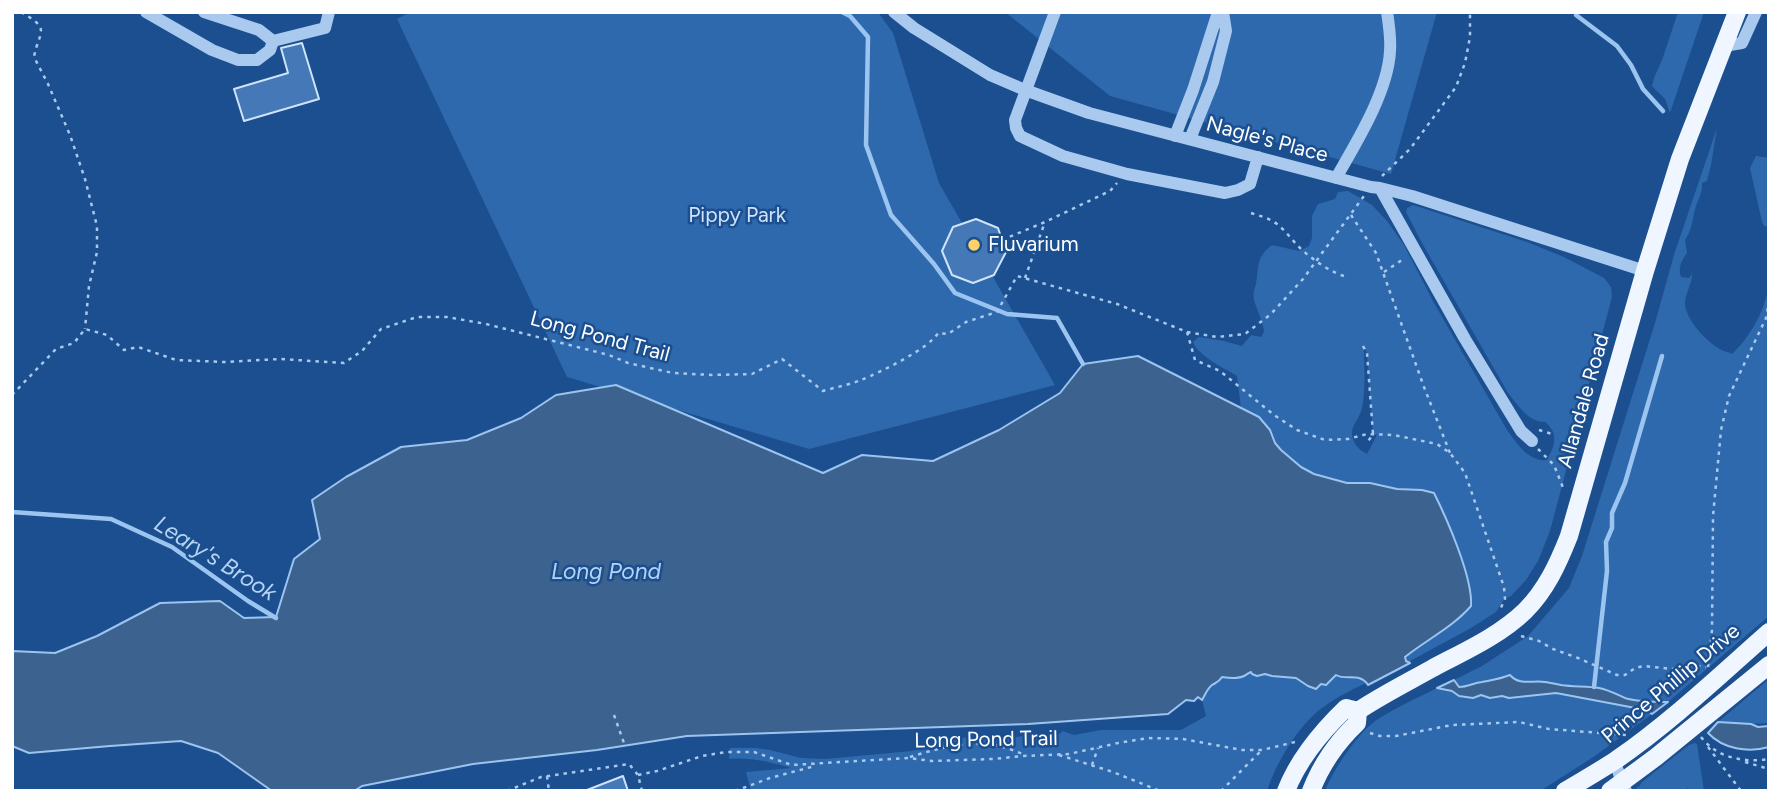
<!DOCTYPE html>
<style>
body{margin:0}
#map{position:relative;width:1781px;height:803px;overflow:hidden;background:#1b4f8f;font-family:Figtree,sans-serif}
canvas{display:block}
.frame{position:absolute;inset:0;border:14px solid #fff;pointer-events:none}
</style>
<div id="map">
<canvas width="1781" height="803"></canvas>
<div class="frame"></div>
</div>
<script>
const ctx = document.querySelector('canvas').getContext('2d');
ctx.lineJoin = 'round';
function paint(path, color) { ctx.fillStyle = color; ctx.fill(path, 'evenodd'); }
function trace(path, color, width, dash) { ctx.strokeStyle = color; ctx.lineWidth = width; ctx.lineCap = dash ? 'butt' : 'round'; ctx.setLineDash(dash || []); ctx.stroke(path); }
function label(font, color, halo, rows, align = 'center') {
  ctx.font = font + ' Figtree,sans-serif'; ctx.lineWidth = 5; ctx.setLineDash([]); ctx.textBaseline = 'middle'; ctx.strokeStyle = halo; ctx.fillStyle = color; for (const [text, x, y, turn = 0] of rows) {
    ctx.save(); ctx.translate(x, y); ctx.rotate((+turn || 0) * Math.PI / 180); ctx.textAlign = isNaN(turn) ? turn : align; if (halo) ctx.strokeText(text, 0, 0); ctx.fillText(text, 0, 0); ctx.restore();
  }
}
paint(new Path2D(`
 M410 12H878L893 33 939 183 1055 385 809 449 567 377 397 19Z
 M1005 12H1437L1391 174 1110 96Z
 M1678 12H1704L1670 113 1665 99 1652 86 1654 78 1662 60Z
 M1717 128 1711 165 1707 181 1702 183C1703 192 1699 197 1696 206 1692 218 1693 229 1685 240L1687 253C1681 261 1678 268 1681 277L1689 278 1692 274C1692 284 1686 292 1685 302 1684 318 1708 344 1722 350 1725 352 1729 352 1732 354 1745 342 1755 326 1762 310 1765 303 1766 295 1769 289V616L1668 702H1650L1626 698 1612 691 1594 687 1574 685H1563L1542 681 1526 682 1513 679H1501L1478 682 1468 687H1459L1454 680 1482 666 1528 636 1569 588 1582 556 1655 323 1674 255Z
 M1756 156 1769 158V226H1764L1762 222 1750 168Z
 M1348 191 1372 205 1387 221 1404 245 1434 303 1507 430C1517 444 1529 462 1547 460 1555 446 1559 433 1545 422 1528 422 1518 405 1508 393L1422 243 1406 212 1407 208 1413 205 1527 242 1564 257 1604 278 1611 287 1612 297 1550 531 1538 561 1526 580 1511 596 1504 599 1496 612 1471 628 1410 661V663L1406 661 1404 657C1426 640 1453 627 1471 606 1468 566 1451 529 1434 494L1397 489 1370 483H1347L1314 474 1301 467 1281 450 1275 443 1270 430 1241 408 1237 376C1224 368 1198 356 1193 342L1199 337 1224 341 1242 346 1251 335 1261 337 1264 332C1263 321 1257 311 1254 300 1253 294 1254 290 1256 284 1259 266 1256 257 1272 245L1299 251 1309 246 1312 238V216L1318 204 1335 199 1338 192ZM1364 348 1367 353 1373 434 1377 435 1367 454C1359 450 1352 443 1352 433 1352 424 1360 418 1362 408 1366 389 1364 367 1364 348Z
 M1251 672 1296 678 1299 680 1326 685 1336 675C1346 681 1357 674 1366 683 1349 691 1333 699 1318 711 1296 730 1276 763 1267 791H751L746 772 791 768C770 762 751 757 729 759L730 748H756L770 750 801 758 825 759 912 751 936 745 951 738 981 737 1001 739 1038 734 1045 741H1050L1063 731 1074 735 1101 730H1181L1206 716 1202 700 1207 691 1212 685 1217 683 1223 677 1228 678Z
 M1769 679V723L1751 724 1718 722Z
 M1437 688 1452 691 1459 696 1473 698 1481 695 1490 698 1502 696 1509 698 1556 693 1646 710 1652 714 1595 756 1540 791H1325C1333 770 1359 731 1378 719 1397 707 1417 698 1437 688Z
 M1695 743 1697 744 1704 791H1690L1688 788 1682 791H1636L1637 787H1639L1642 782 1689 745Z`), '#2e69ad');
const water = new Path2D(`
 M1138 356 1259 417 1270 430 1275 443 1281 450 1301 467 1314 474 1347 483H1370L1397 489 1422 490 1434 493C1447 519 1473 578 1471 606 1453 627 1426 640 1405 657L1406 661 1410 663 1368 685C1360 672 1346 681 1336 675L1326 685 1321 684 1316 689 1308 686 1296 678 1272 676 1265 674 1257 676 1252 674 1251 672C1248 673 1246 675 1244 676 1238 679 1229 678 1222 677 1219 682 1217 682 1212 685 1207 689 1205 695 1202 700L1198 697 1194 701 1186 700 1168 714 1028 724 687 736 597 750 473 764 362 786 354 791H272L218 753 181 741 110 746 29 753 12 746V651L55 653 97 636 160 603 220 601 244 618 276 617 294 559 320 539 312 500 346 477 401 447 467 440 521 418 556 395 616 385 823 473 862 455 933 461 999 430 1060 393 1083 364Z
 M1510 675C1519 686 1533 680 1545 682 1551 683 1556 684 1561 685 1574 687 1587 686 1599 688 1609 690 1616 694 1625 698 1638 702 1654 702 1668 702L1652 714 1646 710 1556 693 1509 698 1502 696 1490 698 1481 695 1473 698 1459 696 1452 691 1437 688 1454 680 1459 687C1468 687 1473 683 1482 682 1492 680 1500 679 1510 675Z
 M1718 722 1751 724 1758 727 1769 726V747C1748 753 1723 749 1708 733Z`);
paint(water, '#3c6290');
trace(water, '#9cc4f0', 2);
trace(new Path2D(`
 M842 12 850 16 868 37 866 145 891 215 934 264 955 293 1007 314 1057 318 1083 364
 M1576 15 1617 46 1631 65 1643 89 1663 111
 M12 512 111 519 172 547 248 601 276 618
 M1594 687 1607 571 1606 542 1612 528V513L1625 483 1662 356`), '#9cc4f0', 4.5);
const building = new Path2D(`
 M302 43 319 99 244 121 234 89 288 73 281 48Z
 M976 219 998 228 1006 252 994 275 973 283 952 275 942 251 953 227Z
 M623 776 628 791H587V790Z`);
paint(building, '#4478b7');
trace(building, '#cfe3fa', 2);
trace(new Path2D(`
 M21 12C52 30 39 30 34 57L48 84 70 135 85 179 97 226V252L89 286 85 329
 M1382 176 1410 149 1456 87 1465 63 1470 37V12
 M1251 213C1260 216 1269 218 1277 224 1285 230 1292 240 1300 248 1313 260 1330 272 1347 277
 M1351 215 1376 253 1424 387 1450 453
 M1002 240 1045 222 1110 191 1117 183
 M1384 272 1405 258
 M1025 278 1045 222
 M1187 332 1217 337 1245 334 1271 314 1303 279 1364 196
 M1363 346 1367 353 1373 434 1367 443
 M12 395 56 349 74 343 85 329 107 335 124 350 138 347 176 360 224 362 280 359 344 363 362 351 381 329 417 317H447L486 324 609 355 628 363 673 373 712 375 752 374 782 359 823 391C836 387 849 385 861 380 879 373 930 348 938 333L948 334 966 322 997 312 1017 276 1117 304 1187 332 1195 360 1220 371 1274 415 1297 430 1325 440 1348 439 1367 434 1394 435 1437 444 1450 453 1465 473 1504 587 1505 599 1499 612
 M1539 430 1552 434
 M1538 449 1554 465 1564 490
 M1521 636 1539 641 1553 649 1578 658 1617 675H1625L1635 668 1644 666 1672 669 1691 665 1706 667
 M1708 667 1712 630 1713 516 1721 430 1729 396 1766 318 1769 302
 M614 715 625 746
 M1370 733 1380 736H1396L1452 725 1519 722 1549 729 1626 735
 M1701 737C1717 758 1744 763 1769 759
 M1708 747 1741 791
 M1059 755 1113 772 1160 791
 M910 757C939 748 969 740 999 746 1008 748 1017 752 1026 755
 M1745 762 1769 769
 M1092 765 1098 748
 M638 775 657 771 702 756 726 752H754L792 765 908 758 932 761 993 759 1023 756 1069 754 1118 743 1148 738 1183 739 1242 750H1262L1295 742
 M547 776 549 791
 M507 791 541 777 629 764 638 775 642 791
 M735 791 770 778 815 766
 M1221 791 1262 750`), '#a9c9ee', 2.5, [3.5, 5]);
trace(new Path2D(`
 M146 12 212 50 238 60H257L270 50 273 41 259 30 204 12
 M894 12 914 28 990 75 1025 90 1089 113 1371 187 1380 188 1412 196 1645 271
 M1055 12 1015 120 1016 128 1020 136 1063 156 1127 174 1225 193 1238 190 1250 184 1258 157
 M273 41 325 28 329 12
 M1724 46 1742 43 1756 12
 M1175 136 1193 90 1218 12
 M1190 139 1213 82 1226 31 1223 12
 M1336 178C1356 143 1388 92 1390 51 1391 39 1389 25 1387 12
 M1380 188 1465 339 1521 431 1532 441
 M1614 761 1626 791`), '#a9c9ee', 12);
trace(new Path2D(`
 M1286 791C1299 758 1321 732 1346 708L1358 711C1382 695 1408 682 1433 668 1465 651 1499 636 1525 611 1546 590 1558 564 1569 536L1645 271 1680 159 1737 12
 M1311 791C1321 765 1337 742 1357 723L1358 711
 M1565 791C1582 781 1599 771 1616 760 1671 722 1719 676 1769 632
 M1610 791 1656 757 1769 665`), '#f0f6ff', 18);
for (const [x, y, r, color] of [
 [974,245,7,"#ffd166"]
]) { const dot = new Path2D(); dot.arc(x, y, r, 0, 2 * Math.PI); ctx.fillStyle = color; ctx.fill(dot); trace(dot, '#1b4f8f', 2.5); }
label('21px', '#fff', '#1b4f8f', [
 ["Nagle's Place",1267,140,15],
 ["Long Pond Trail",600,337,15],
 ["Allandale Road",1584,401,-74],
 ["Prince Phillip Drive",1671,684,-40],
 ["Long Pond Trail",986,740,-1]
]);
label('21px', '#cfe3fa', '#1b4f8f', [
 ["Pippy Park",737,216]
]);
label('21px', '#fff', '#1b4f8f', [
 ["Fluvarium",988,245]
], 'left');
label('italic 23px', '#b5d3f5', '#1b4f8f', [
 ["Leary's Brook",215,559,32],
 ["Long Pond",606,572]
]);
</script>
